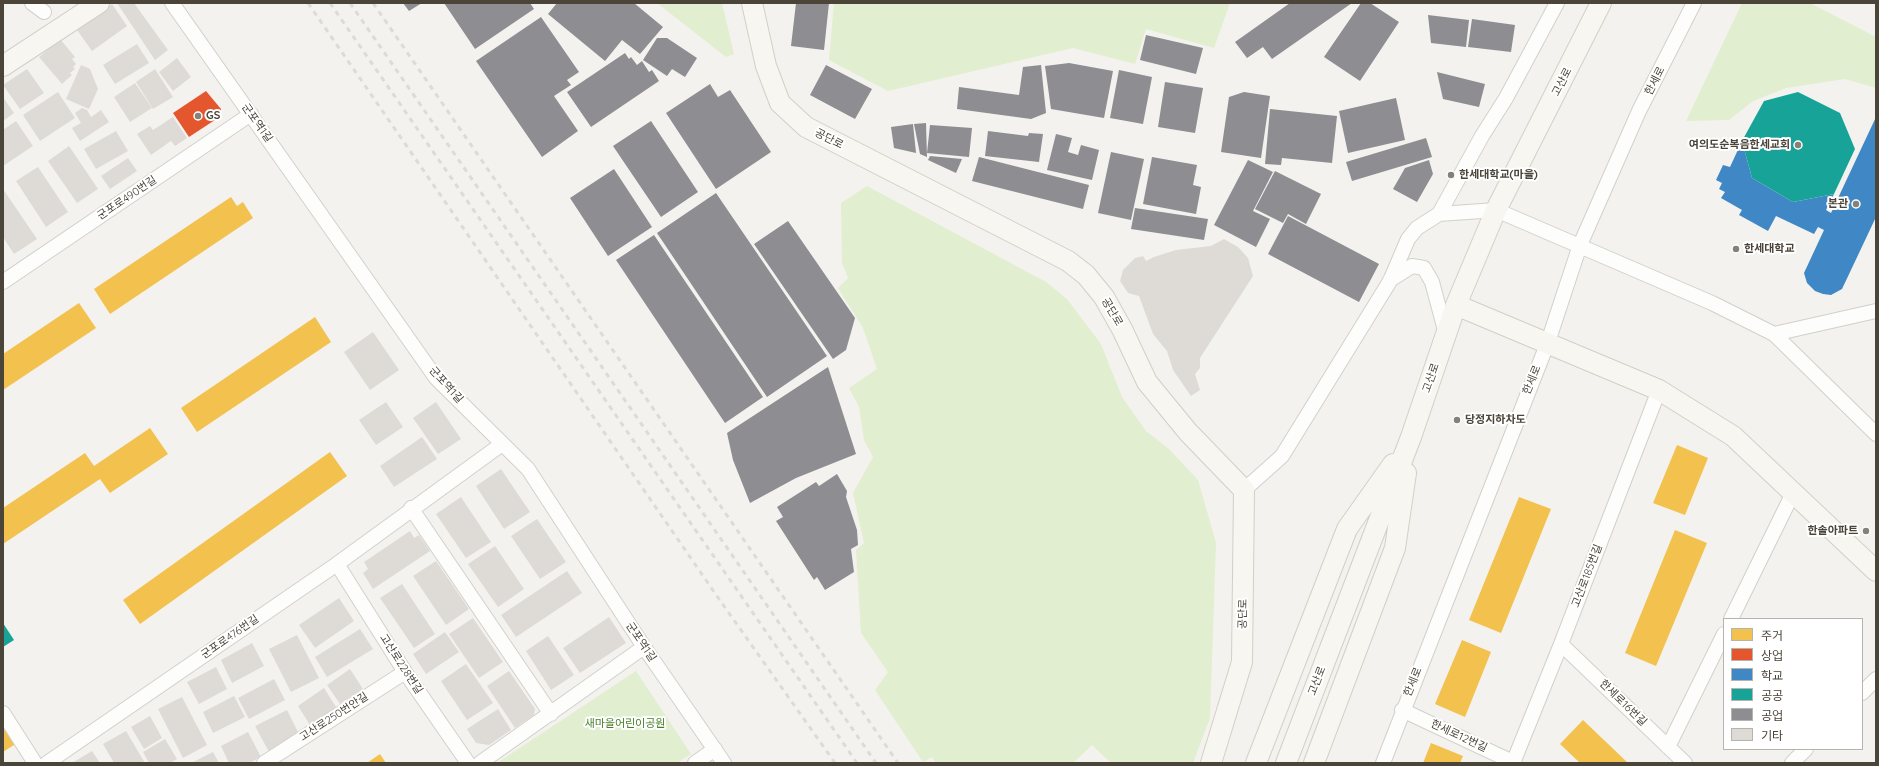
<!DOCTYPE html>
<meta charset="utf-8">
<style>
body{margin:0}
#map{position:relative;width:1879px;height:766px;overflow:hidden;background:#f4f2ee;font-family:Quicksand,"Noto Sans KR",sans-serif}
canvas{display:block}
.frame{position:absolute;inset:0;border:4px solid #4b4439;pointer-events:none}
.legend{position:absolute;left:1723px;top:618px;width:140px;height:132px;box-sizing:border-box;background:#fff;border:1px solid #b7b4b0;margin:0;padding:5px 7px;list-style:none;font-size:12px;color:#4b4439}
.legend li{display:flex;align-items:center;gap:8px;height:20px}
.legend b{width:20px;border:1px solid #b7b4b0}
</style>
<div id="map">
<canvas width="1879" height="766"></canvas>
<div class="frame"></div>
<ul class="legend">
<li><b style="height:11px;background:#f2c14e"></b>주거</li>
<li><b style="height:11px;background:#e4572e"></b>상업</li>
<li><b style="height:11px;background:#3f88c5"></b>학교</li>
<li><b style="height:11px;background:#17a398"></b>공공</li>
<li><b style="height:11px;background:#8d8d92"></b>공업</li>
<li><b style="height:11px;background:#dedbd6"></b>기타</li>
</ul>
</div>
<script>
const ctx = document.querySelector('canvas').getContext('2d');
ctx.lineJoin = 'round';
function paint(path, color) { ctx.fillStyle = color; ctx.fill(path, 'evenodd'); }
function trace(path, color, width, dash) { ctx.strokeStyle = color; ctx.lineWidth = width; ctx.lineCap = dash ? 'butt' : 'round'; ctx.setLineDash(dash || []); ctx.stroke(path); }
function label(font, color, halo, rows, align = 'center') {
  ctx.font = font + ' Quicksand,"Noto Sans KR",sans-serif'; ctx.lineWidth = 4; ctx.setLineDash([]); ctx.textBaseline = 'middle'; ctx.strokeStyle = halo; ctx.fillStyle = color; for (const [text, x, y, turn = 0] of rows) {
    ctx.save(); ctx.translate(x, y); ctx.rotate((+turn || 0) * Math.PI / 180); ctx.textAlign = isNaN(turn) ? turn : align; if (halo) ctx.strokeText(text, 0, 0); ctx.fillText(text, 0, 0); ctx.restore();
  }
}
paint(new Path2D(`
 M657 3H722L734 54 726 57Z
 M834 3H1230L1214 48 1146 29 1135 64 1073 48 888 91 829 60Z
 M1742 3H1810L1876 37V88L1845 79 1786 88 1753 101 1729 120 1686 121Z
 M867 186 1046 282 1067 299 1101 344 1122 397 1146 431 1169 449 1198 480 1216 543 1210 718 1193 763H1111L1092 745 1073 763H936L932 757 923 762 875 690 888 672 861 633 856 550 864 543 853 493 873 457 864 440 859 407 849 388 877 369 863 328 838 288 848 278 842 263 841 203Z
 M636 671 691 754 677 763H497Z`), '#e1eecf');
paint(new Path2D(`
 M231 197 237 206 243 202 253 218 110 314 94 289Z
 M79 303 96 328 3 390V354Z
 M315 317 331 342 197 432 181 408Z
 M150 428 168 454 110 493 100 479 3 544V508L85 453 94 466Z
 M1677 445 1708 458 1685 515 1653 503Z
 M330 452 347 476 140 624 123 600Z
 M1519 497 1551 509 1501 633 1469 620Z
 M1675 530 1707 543 1656 666 1625 653Z
 M1462 640 1491 652 1465 717 1435 704Z
 M3 720 17 743 3 752Z
 M1583 720 1628 763H1580L1560 744Z
 M1431 743 1463 756 1460 763H1423Z
 M380 754 386 763H367Z`), '#f2c14e');
paint(new Path2D(`
 M206 91 221 109 218 118 189 137 173 113Z`), '#e4572e');
paint(new Path2D(`
 M1876 117V217L1842 289 1831 295 1823 294 1815 291 1807 283 1804 273 1824 230 1818 227 1814 234 1776 216 1768 231 1739 215 1742 210 1721 198 1725 192 1719 189 1722 183 1716 180 1723 165 1730 167 1742 141 1752 178 1793 202 1834 194 1826 210 1831 213Z`), '#3f88c5');
paint(new Path2D(`
 M1798 92 1840 113 1855 149 1834 194 1793 202 1752 178 1742 141 1764 101Z
 M3 623 14 640 3 647Z`), '#17a398');
paint(new Path2D(`
 M403 3H422L409 11Z
 M444 3H530L534 9 475 49Z
 M557 3H634L663 27 640 54 622 40 605 61 548 14Z
 M796 3H829L824 50 791 46Z
 M1290 3H1352L1272 59 1263 47 1247 58 1235 42Z
 M1361 3H1370L1399 22 1360 81 1324 57Z
 M1428 15 1469 20 1466 47 1431 43Z
 M541 17 579 72 567 80 571 85 554 96 578 131 542 157 476 61Z
 M1472 19 1515 25 1511 52 1468 47Z
 M1146 35 1203 48 1196 74 1140 60Z
 M657 38H667L697 58 685 77 672 69 667 76 643 60Z
 M625 53 629 59 631 57 637 65 642 61 649 72 652 70 659 81 591 127 567 92Z
 M1069 63 1113 71 1104 118 1051 109 1045 66Z
 M826 65 872 89 855 119 810 95Z
 M1041 65 1046 113 1031 119 957 109 959 87 1019 95 1023 67Z
 M1119 70 1152 77 1143 124 1110 118Z
 M1437 72 1485 84 1479 107 1443 99Z
 M1165 82 1203 88 1195 133 1158 127Z
 M710 84 718 97 730 90 771 152 716 189 666 113Z
 M1244 92 1270 96 1261 158 1221 152 1229 97Z
 M1396 98 1405 140 1348 153 1339 111Z
 M1270 109 1337 116 1332 163 1282 158 1281 165 1265 164Z
 M651 121 698 192 661 217 613 146Z
 M926 123 927 157 920 154 914 124Z
 M913 124 916 153 894 148 891 127Z
 M930 125 972 128 969 157 927 153Z
 M988 131 1028 136 1029 133 1043 134 1039 162 985 156Z
 M1056 134 1072 138 1068 152 1078 155 1081 145 1099 150 1092 180 1047 170Z
 M1426 138 1432 157 1352 181 1346 162Z
 M1111 152 1144 159 1131 220 1098 213Z
 M930 156 962 159 956 173 928 160Z
 M979 157 1089 185 1083 209 972 181Z
 M1152 157 1197 165 1193 185 1201 187 1196 214 1143 204Z
 M1248 160 1273 172 1253 211 1270 219 1256 247 1214 225Z
 M1429 160 1433 174 1417 202 1393 189 1405 168Z
 M614 169 652 227 608 256 570 198Z
 M1275 171 1321 194 1306 224 1288 214 1283 223 1255 209Z
 M716 193 827 356 767 397 657 233Z
 M1135 208 1208 219 1204 240 1131 229Z
 M1288 216 1379 264 1359 302 1268 254Z
 M788 221 855 318 846 350 833 359 754 244Z
 M654 235 763 397 725 423 616 260Z
 M828 367 856 454 796 478 750 503 733 460 727 433Z
 M837 474 847 491 846 497 857 530 858 545 851 549 854 572 825 590 817 577 814 580 776 521 783 517 777 507 816 482 819 486Z`), '#8d8d92');
paint(new Path2D(`
 M117 3H134L168 50 155 60Z
 M112 4 127 26 92 51 77 30Z
 M60 39 75 57 72 59 76 64 73 67 75 69 70 73 72 75 62 84 39 57Z
 M137 44 149 63 115 84 103 65Z
 M177 58 191 77 173 91 159 72Z
 M81 65 90 69 98 89 89 109 66 99Z
 M27 69 44 93 20 109 3 85Z
 M155 69 173 97 153 109 136 82Z
 M135 83 152 108 130 122 114 97Z
 M58 92 75 118 40 141 23 115Z
 M3 97 14 113 3 121Z
 M82 108 87 110 91 117 101 110 109 122 80 141 72 128 81 123 75 113Z
 M173 117 187 138 175 146 171 141 151 155 137 134 150 126 153 130Z
 M16 121 33 146 3 166V130Z
 M116 131 128 151 96 169 84 149Z
 M69 146 98 189 77 203 48 161Z
 M128 158 137 171 110 189 101 176Z
 M38 167 68 212 46 227 16 181Z
 M3 189 37 239 14 254 3 237Z
 M1224 239 1238 247 1248 258 1253 276 1200 358V368L1195 374 1200 390 1191 396 1173 370 1167 351 1153 334 1139 296 1128 293 1120 281 1123 270 1135 258 1143 256 1146 261 1154 257 1176 250 1211 246Z
 M373 332 399 370 370 390 344 352Z
 M386 402 403 427 376 445 359 420Z
 M436 402 461 439 438 454 413 418Z
 M422 437 437 459 394 487 380 466Z
 M501 469 530 512 504 529 476 486Z
 M461 497 491 542 466 558 436 514Z
 M537 519 566 562 540 579 511 536Z
 M410 531 414 538 419 535 430 551 373 589 363 573 368 569 364 562Z
 M495 546 524 589 498 607 468 564Z
 M436 561 469 609 446 625 413 576Z
 M567 571 582 593 516 637 501 615Z
 M402 584 435 634 414 648 380 598Z
 M339 598 354 621 315 648 299 625Z
 M609 617 626 643 580 673 563 648Z
 M473 618 503 662 479 678 449 634Z
 M360 629 373 649 327 677 315 657Z
 M445 632 459 652 426 674 413 654Z
 M297 635 319 678 291 692 269 649Z
 M548 636 574 675 551 690 526 651Z
 M252 643 264 666 232 683 221 660Z
 M466 664 493 703 467 720 441 681Z
 M216 667 227 689 199 704 187 682Z
 M350 669 363 689 340 704 327 685Z
 M509 671 535 709 534 715 515 728 487 686Z
 M274 679 285 700 249 719 238 698Z
 M324 688 336 707 310 725 298 706Z
 M234 696 245 717 213 733 203 712Z
 M182 697 207 745 183 758 158 709Z
 M498 709 511 730 489 745 476 743 467 729Z
 M287 710 298 732 269 752 255 726Z
 M150 716 162 738 144 749 131 727Z
 M126 731 145 763H114L103 744Z
 M248 732 261 757 249 763H229L221 746Z
 M165 739 177 759 170 763H149L143 752Z
 M92 751 100 763H72Z
 M213 752 219 763H191Z`), '#dedbd6');
const street = new Path2D(`
 M32 3 44 12
 M172 3 436 378 528 469 644 647 724 763
 M1439 214 1496 210 1712 303 1774 334 1876 434
 M1390 280 1412 266 1424 268 1432 282 1446 334
 M3 282 251 114
 M1774 334 1876 311
 M1244 490 1282 456 1390 281 1408 239 1417 228 1439 214 1482 136 1506 98 1557 3
 M411 508 551 714
 M337 564 405 672 468 763
 M1731 619 1793 493
 M1561 644 1685 763
 M1862 693 1876 679
 M1402 710 1515 763
 M3 713 35 763
 M1668 747 1724 634
 M47 763 337 564 502 444
 M264 763 405 672
 M480 763 644 647
 M695 763 715 749
 M1383 763 1548 342 1580 245 1639 111 1694 3
 M1513 763 1561 644 1659 390
 M1792 763 1806 749`);
const secondary = new Path2D(`
 M752 3 766 66 780 103 806 127 1068 261 1086 275 1104 297 1122 329 1147 382 1188 432 1244 490 1242 662 1211 763
 M3 66 99 3
 M1456 305 1659 390 1733 436 1876 571
 M1256 763 1347 529 1393 464
 M1286 763 1411 437 1456 305 1496 210 1601 3
 M1314 763 1395 548 1406 473`);
trace(street, '#d2d0cb', 16);
trace(secondary, '#d3cfc5', 22);
trace(street, '#fdfdfc', 14);
trace(secondary, '#f7f6f1', 20);
trace(new Path2D(`
 M308 3 719 599 835 763
 M330 3 857 763
 M350 3 876 763
 M373 3 898 763`), '#dbdbda', 3, [5, 5]);
for (const [x, y, r, color] of [
 [198,116,4,"#868178"],
 [1798,145,4,"#868178"],
 [1451,175,4,"#868178"],
 [1856,204,4,"#868178"],
 [1736,249,4,"#868178"],
 [1457,420,4,"#868178"],
 [1866,531,4,"#868178"]
]) { const dot = new Path2D(); dot.arc(x, y, r, 0, 2 * Math.PI); ctx.fillStyle = color; ctx.fill(dot); trace(dot, '#fff', 1.5); }
label('11px', '#4b4439', '#fff', [
 ["한세로",1655,81,-63],
 ["고산로",1562,82,-63],
 ["군포역1길",257,123,55],
 ["공단로",829,139,27],
 ["군포로490번길",127,198,-34],
 ["공단로",1112,312,60],
 ["고산로",1431,378,-71],
 ["한세로",1532,380,-68],
 ["군포역1길",446,385,48],
 ["고산로185번길",1587,576,-69],
 ["공단로",1243,614,-89],
 ["군포로476번길",230,637,-35],
 ["군포역1길",641,642,56],
 ["고산로228번길",401,664,57],
 ["고산로",1317,681,-69],
 ["한세로",1413,682,-68],
 ["한세로16번길",1623,703,44],
 ["고산로250번안길",334,717,-33],
 ["한세로12번길",1459,736,25]
]);
label('bold 11px', '#4b4439', '#fff', [
 ["GS",206,116],
 ["여의도순복음한세교회",1790,145,"right"],
 ["한세대학교(마을)",1459,175],
 ["본관",1848,204,"right"],
 ["한세대학교",1744,249],
 ["당정지하차도",1465,420],
 ["한솔아파트",1858,531,"right"]
], 'left');
label('11px', '#4a7f2a', '#fff', [
 ["새마을어린이공원",625,724]
]);
</script>
